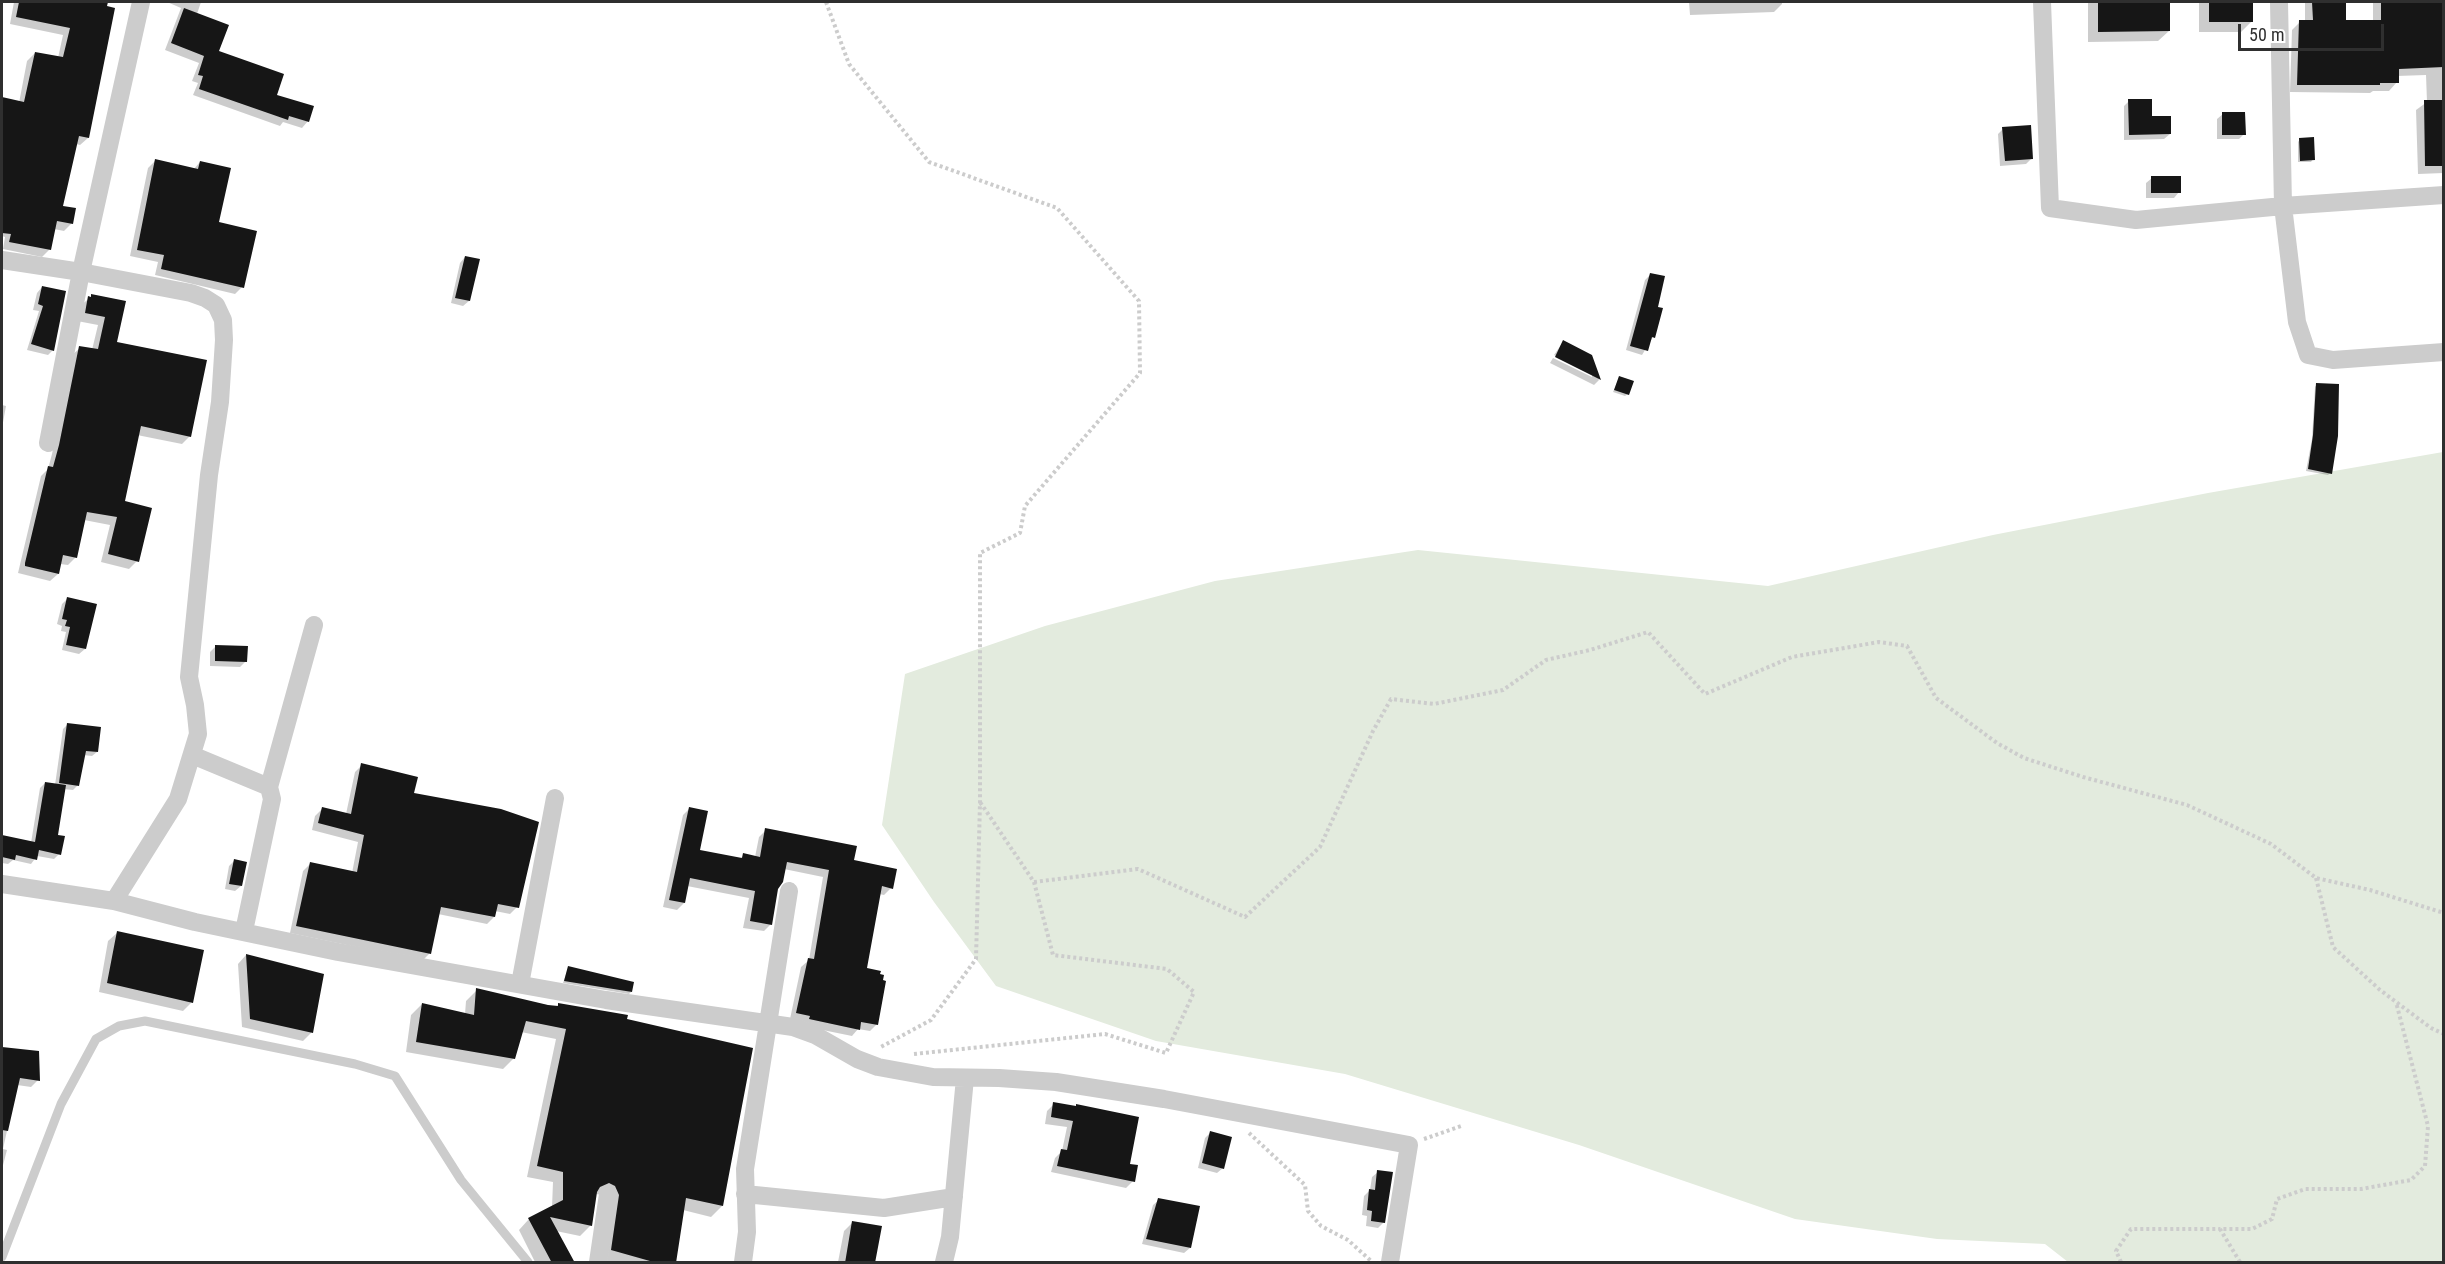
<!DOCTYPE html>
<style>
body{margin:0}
#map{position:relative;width:2445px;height:1264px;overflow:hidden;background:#fff;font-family:"Roboto Condensed",sans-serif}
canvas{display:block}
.frame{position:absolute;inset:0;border:3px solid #2f2f2f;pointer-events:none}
.scale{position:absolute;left:2238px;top:24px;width:146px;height:27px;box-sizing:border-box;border:3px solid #2f2f2f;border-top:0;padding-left:8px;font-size:18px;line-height:21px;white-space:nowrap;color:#2f2f2f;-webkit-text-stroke:4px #fff;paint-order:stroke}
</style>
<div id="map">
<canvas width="2445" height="1264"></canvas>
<div class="frame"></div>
<div class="scale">50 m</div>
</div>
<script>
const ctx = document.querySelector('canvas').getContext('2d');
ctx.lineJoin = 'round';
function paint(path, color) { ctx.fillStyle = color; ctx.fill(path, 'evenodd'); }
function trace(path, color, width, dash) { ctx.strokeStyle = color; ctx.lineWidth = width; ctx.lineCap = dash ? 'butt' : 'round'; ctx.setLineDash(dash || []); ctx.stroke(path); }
paint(new Path2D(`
 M2443 452V1262H2068L2045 1244 1937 1239 1795 1219 1579 1145 1345 1074 1156 1041 996 986 934 902 882 825 905 674 1045 626 1215 581 1418 550 1768 586 1993 535 2208 493Z`), '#e3ebde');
paint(new Path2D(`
 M14 2H106L88 138 80 145 76 144 61 207 72 223 64 231 54 229 50 249 42 257 3 249 5 237 2 236V99L19 103 27 61 35 53 58 58 63 35 10 24Z
 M167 2H201L197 14 217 52 308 121 302 128 283 122 280 126 193 95 198 83 192 81 199 63 165 50 181 8Z
 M1689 2H1782V4L1774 12 1690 15Z
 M2088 2H2168L2169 31 2158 41 2088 42Z
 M2199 2H2252V21L2241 32H2199Z
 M2305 2H2345V22H2373V2H2444V173L2418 174 2416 110 2427 102 2426 75 2397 76V82L2389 91H2373L2370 93 2290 92 2292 30 2300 22 2305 21Z
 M2129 101 2151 118 2170 134 2164 139 2124 140V106Z
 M2223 114 2244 134 2239 139H2217V119Z
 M2003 129 2032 158 2026 164 2000 166 1998 134Z
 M2300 139 2313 159 2311 162H2298V142Z
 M155 161 193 170 200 162 217 223 242 287 235 294 155 275 158 262 130 256 148 168Z
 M2152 178 2179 192 2174 198H2146V183Z
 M465 257 469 301 463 306 451 303 460 263Z
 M1650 275 1657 308 1653 337 1642 355 1626 350 1645 280Z
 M42 287 53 350 48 355 27 350 39 311 33 310 37 293Z
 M92 296 124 302 116 343 190 436 182 444 137 435 124 502 137 561 129 569 101 562 110 525 84 520 76 557 68 565 60 564 58 574 50 581 18 573 41 476 48 469 52 454 72 355 80 348 92 350 98 325 77 321 80 306Z
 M1563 342 1591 356 1599 380 1594 385 1550 363 1553 358 1592 377V374L1554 355Z
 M1619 378 1628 394 1625 396 1613 392Z
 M2317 384 2330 473 2328 475 2306 471 2312 439 2315 387Z
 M2 405 6 406 2 428Z
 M67 599 85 649 79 654 62 650 66 632 61 631 62 626 57 624 62 604Z
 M216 646 246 661 240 667 210 666V652Z
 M68 724 97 752 92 756 83 755 77 786 73 790 63 789 56 836 59 854 54 859 37 856 31 864 13 860 8 864 2 863V836L31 843 40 788 45 783 55 785 63 729Z
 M362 765 413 794 517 907 510 914 495 911 494 917 487 924 438 914 429 954 422 961 290 933 303 871 310 864 352 873 358 842 312 830 315 816 322 809 346 814 355 772Z
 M690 808 698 851 740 859 744 855 755 857 759 837 766 830 853 861 891 888 884 895 879 894 866 969 877 1024 870 1031 858 1029 852 1036 803 1026 790 1019 801 967 809 960 823 877 784 869 776 889 771 924 764 931 743 928 749 898 687 886 684 903 677 910 663 907 683 815Z
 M234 861 241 886 235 891 225 889 229 866Z
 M117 933 191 1003 183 1011 99 992 108 941Z
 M246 955 322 975 311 1033 303 1041 242 1027 238 964Z
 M568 968 631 992 629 994 563 983Z
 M477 990 556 1007 559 1004 751 1050 722 1206 711 1217 683 1210 675 1262H609L601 1260 604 1195 595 1194 591 1225 580 1236 556 1231 573 1262H535L519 1230 529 1219 552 1207 553 1182 527 1177 556 1039 521 1032 514 1058 503 1069 406 1052 411 1015 422 1004 465 1014 466 1001Z
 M2 1048 38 1053V1080L31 1087 17 1085 3 1149 7 1150 2 1169Z
 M1054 1104 1128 1165 1133 1181 1126 1188 1051 1172 1055 1158 1062 1151 1067 1127 1045 1124 1047 1111Z
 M1210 1133 1223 1168 1217 1173 1198 1168 1205 1138Z
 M1378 1172 1384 1222 1378 1228 1366 1226 1367 1216 1362 1215 1364 1196 1370 1190 1372 1177Z
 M1159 1200 1190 1248 1184 1253 1142 1244 1153 1205Z
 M853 1222 874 1262H838L844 1231Z`), '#0003');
paint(new Path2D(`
 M19 2H108L107 6 115 8 89 138 79 136 63 206 76 208 73 224 57 221 51 250 9 242 11 234 2 233V97L24 102 35 52 63 57 70 28 16 17Z
 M2098 2H2170V31L2098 32Z
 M2209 2H2253V22H2209Z
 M2312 2H2346V20H2381V2H2444V67L2399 69V83H2380V85H2297L2299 20H2313Z
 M184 8 229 25 219 51 284 74 277 95 314 106 309 122 289 116 288 120 199 89 203 76 198 75 204 56 171 43Z
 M2128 99H2152V116H2171V134L2129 135Z
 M2424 100H2444V166H2425Z
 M2222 112H2245L2246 135H2222Z
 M2031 125 2033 159 2005 161 2002 127Z
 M2314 137 2315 160 2300 161 2299 138Z
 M155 159 198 169 200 161 231 168 219 222 257 231 244 288 161 269 164 255 137 250Z
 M2151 176H2181V193H2151Z
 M465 256 480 259 470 301 455 298Z
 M1650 273 1665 276 1658 307 1663 308 1655 338 1652 337 1648 351 1630 346Z
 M42 286 66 291 54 351 31 344 43 306 38 304Z
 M91 294 126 301 117 342 207 360 191 437 141 426 125 501 152 508 139 562 108 554 117 517 87 512 77 558 63 555 59 574 25 566V563L48 466 53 467 59 445 79 346 98 349 105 317 85 313 88 296 91 297Z
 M1563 340 1592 355 1601 380 1555 357Z
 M1619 376 1634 381 1629 395 1614 390Z
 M2316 383 2339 384 2338 436 2332 474 2308 469 2313 435Z
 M67 597 97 604 86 649 66 645 70 627 65 626 67 620 62 619Z
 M215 645 248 646 247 662 215 661Z
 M67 723 101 727 98 752 86 751 79 786 59 783Z
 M361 763 418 777 414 793 501 809 539 822 519 908 498 904 495 917 441 907 431 954 296 926 310 862 357 872 364 835 318 823 322 807 351 814Z
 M45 782 66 785 58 835 65 836 61 855 39 850 37 860 16 855 15 860 2 857V835L35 842Z
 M689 807 708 811 700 850 742 858 743 853 760 857 765 828 857 846 854 860 897 869 893 889 882 886 867 968 881 971 880 974 884 975 883 980 886 981 878 1025 861 1022 860 1030 809 1019 810 1016 796 1013 808 958 814 959 829 870 787 862 783 882 778 889 772 925 750 921 755 891 690 878 685 903 669 900Z
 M234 859 247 862 242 886 229 884Z
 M117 931 204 950 193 1003 107 983Z
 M246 954 324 974 313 1033 250 1019Z
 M568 966 634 982 632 992 564 981Z
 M476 988 548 1005 558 1006V1003L628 1015 627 1019 753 1048 723 1206 686 1198 676 1263H657L611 1250 619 1195 615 1186 609 1183 600 1187 597 1192 592 1226 550 1217 575 1263H552L528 1218 563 1200V1172L537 1166 566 1029 526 1021 515 1059 416 1042 422 1003 474 1015Z
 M2 1047 39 1051 40 1081 20 1078 8 1131 2 1130Z
 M1053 1102 1076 1106V1104L1139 1117 1130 1164 1138 1165 1135 1182 1057 1166 1061 1149 1067 1150 1073 1121 1051 1117Z
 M1210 1131 1232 1137 1224 1169 1202 1163Z
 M1377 1170 1393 1172 1385 1223 1371 1221 1372 1211 1367 1210 1369 1189 1375 1190Z
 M1158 1198 1200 1206 1191 1248 1146 1239Z
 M852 1221 882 1226 875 1263H845Z`), '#161616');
trace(new Path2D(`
 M826 2 849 64 929 162 1057 208 1139 301 1140 373 1025 506 1020 533 980 553V802L976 959 931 1020 879 1048
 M2316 878 2333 947 2380 990 2431 1028 2444 1034
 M1034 882 1138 869 1245 917 1320 847 1373 731 1391 699 1434 704 1503 690 1546 660 1590 650 1648 632 1705 694 1792 657 1879 642 1907 646 1936 698 1997 743 2024 758 2083 777 2187 805 2271 844 2316 878 2370 890 2444 913
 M914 1054 1105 1034 1166 1053 1194 992 1167 969 1053 955 1034 882 980 802
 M1249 1133 1305 1185 1308 1211 1321 1226 1348 1240 1371 1261
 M1424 1139 1461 1126
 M2121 1262 2116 1251 2131 1229H2220
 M2240 1262 2220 1229H2252L2272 1219 2277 1199 2305 1189H2361L2411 1180 2425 1166 2428 1126 2396 1002`), '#ccc', 4, [3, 3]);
trace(new Path2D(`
 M2 1257 61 1104 96 1039 119 1026 145 1021 355 1064 395 1076 461 1180 528 1262`), '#ccc', 9);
trace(new Path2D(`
 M2042 2 2050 208 2136 220 2283 206 2444 195
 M2279 2 2283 206 2297 322 2308 355 2333 360 2444 352
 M2 260 81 272 191 293 205 298 216 305 223 320 224 340 220 402 209 475 189 677 195 705 198 734 178 799 114 901
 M48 443 81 272 141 2
 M192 755 269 787 272 799 244 931
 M269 787 314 625
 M2 884 114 901 195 922 338 952 606 1000 793 1027 815 1035 857 1059 878 1067 933 1077 999 1078 1056 1082 1164 1099 1409 1145 1390 1262
 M520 984 555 798
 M745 1194 884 1208 954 1197
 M598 1262 608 1194
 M743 1262 747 1232 745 1169 789 891
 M944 1262 950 1237 965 1078`), '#ccc', 18);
</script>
